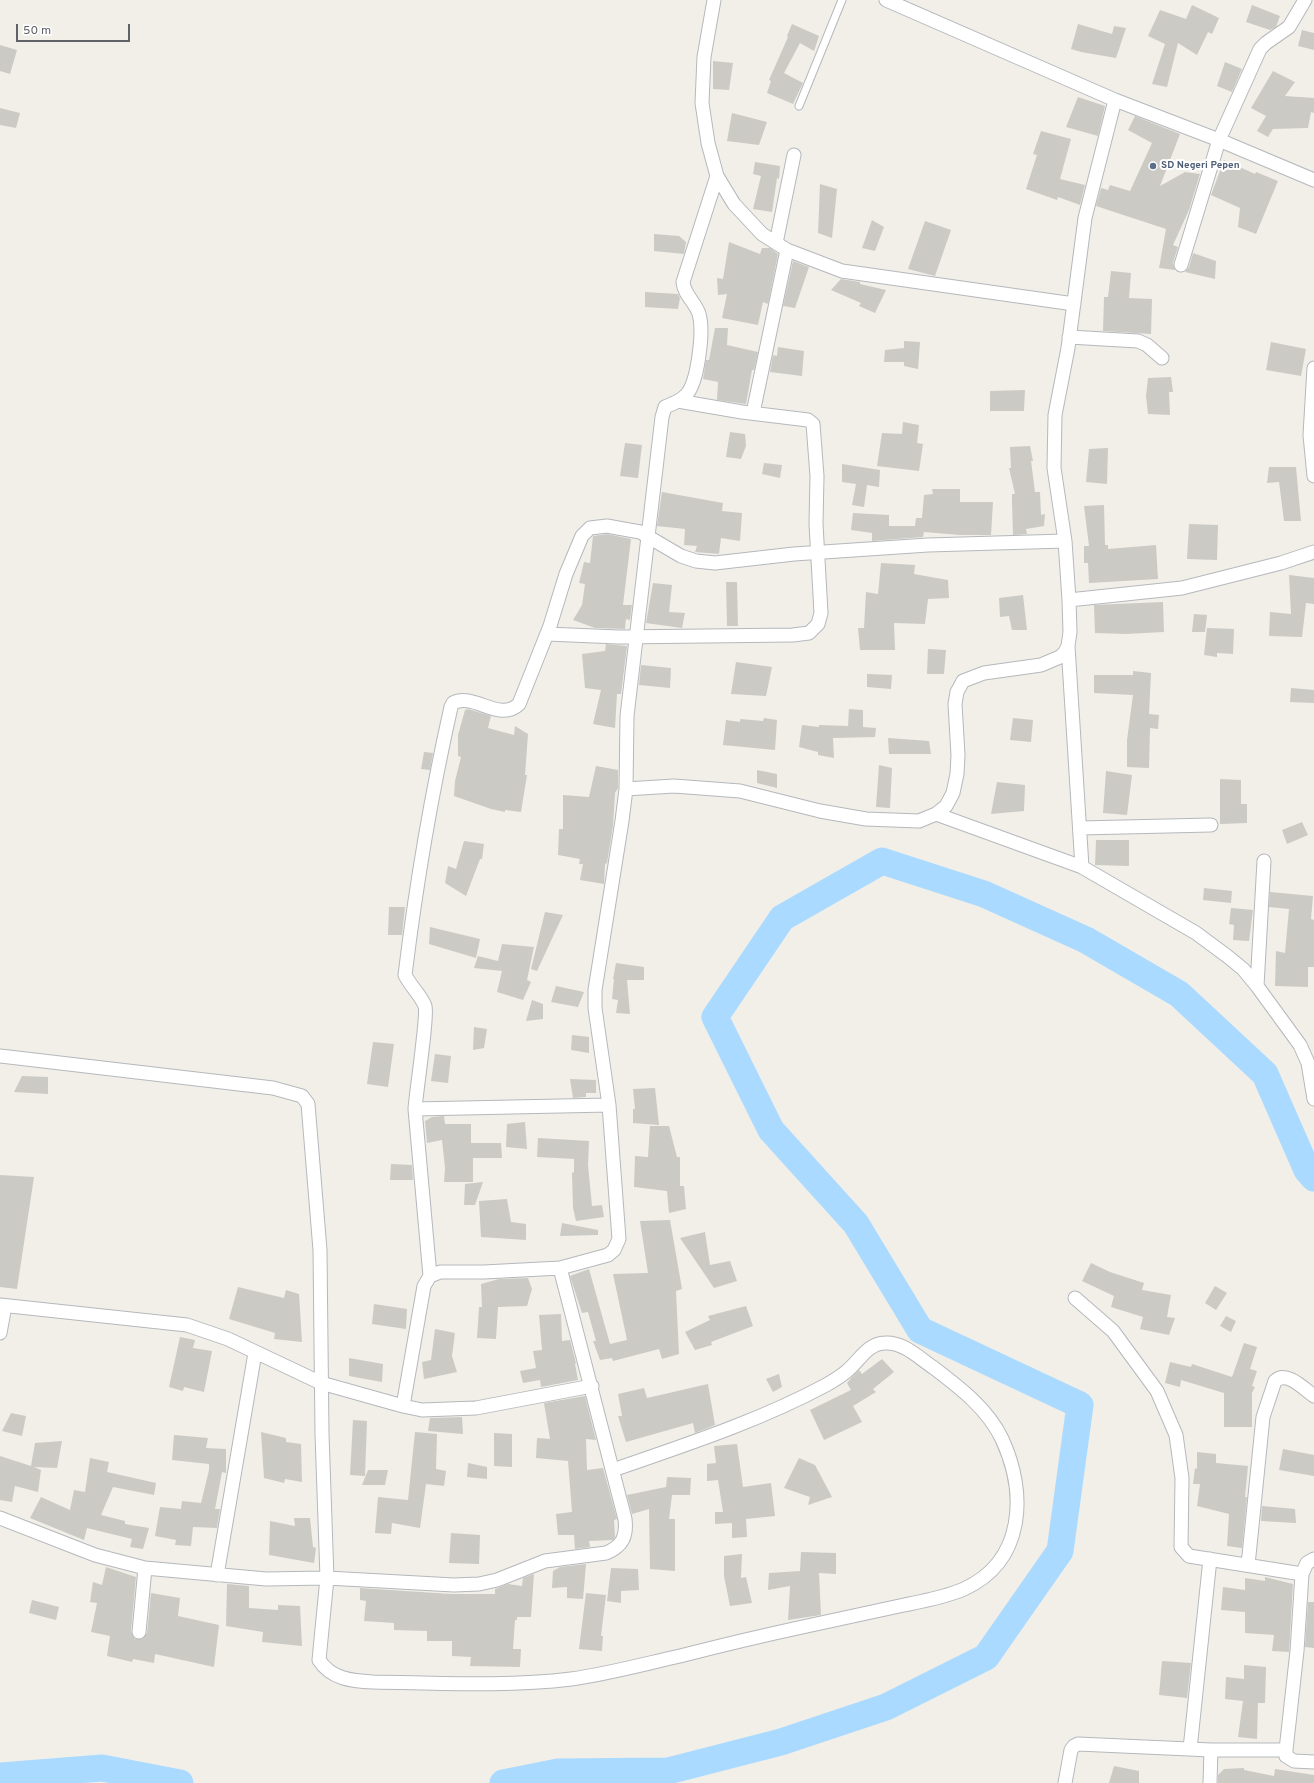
<!DOCTYPE html>
<style>
body{margin:0}
#map{position:relative;width:1314px;height:1783px;overflow:hidden;background:#f1efe8;font-family:Overpass,sans-serif}
canvas{display:block}
.scale{position:absolute;left:16px;top:24px;width:114px;height:18px;box-sizing:border-box;border:2px solid #5f6368;border-top:0;padding-left:5px;font-size:12px;line-height:14px;white-space:nowrap;color:#5f6368;-webkit-text-stroke:3px #fff;paint-order:stroke}
</style>
<div id="map">
<canvas width="1314" height="1783"></canvas>
<div class="scale">50 m</div>
</div>
<script>
const ctx = document.querySelector('canvas').getContext('2d');
ctx.lineJoin = 'round';
function trace(path, color, width, dash) { ctx.strokeStyle = color; ctx.lineWidth = width; ctx.lineCap = dash ? 'butt' : 'round'; ctx.setLineDash(dash || []); ctx.stroke(path); }
function paint(path, color) { ctx.fillStyle = color; ctx.fill(path, 'evenodd'); }
function label(font, color, halo, rows, align = 'center') {
  ctx.font = font + ' Overpass,sans-serif'; ctx.lineWidth = 4; ctx.setLineDash([]); ctx.textBaseline = 'middle'; ctx.strokeStyle = halo; ctx.fillStyle = color; for (const [text, x, y, turn = 0] of rows) {
    ctx.save(); ctx.translate(x, y); ctx.rotate((+turn || 0) * Math.PI / 180); ctx.textAlign = isNaN(turn) ? turn : align; if (halo) ctx.strokeText(text, 0, 0); ctx.fillText(text, 0, 0); ctx.restore();
  }
}
trace(new Path2D(`
 M0 1776 102 1768 180 1783
 M503 1783 558 1772 668 1771 781 1742 886 1707 986 1657 1060 1551 1080 1405 920 1330 856 1224 771 1130 715 1017 782 918 882 861 984 894 1086 940 1179 994 1265 1074 1307 1170 1314 1178`), '#aadaff', 27);
paint(new Path2D(`
 M1192 5 1219 18 1212 34 1208 32 1197 55 1178 43 1167 87 1152 84 1165 44 1148 36 1160 10 1186 19Z
 M1252 5 1280 16 1276 27 1270 30 1246 22Z
 M792 24 819 36 814 51 800 43 784 73 803 83 793 104 767 93 771 81 769 80 788 37 787 36Z
 M1078 24 1112 34 1114 26 1126 28 1116 58 1081 52 1071 49Z
 M1302 30 1314 33V50L1298 46Z
 M0 45 17 50 10 74 0 71Z
 M713 61 733 63 729 90 713 89Z
 M1225 62 1242 69 1232 92 1217 86Z
 M1273 71 1295 82 1285 96 1314 98V113L1311 112 1308 128 1273 129 1268 137 1257 131 1266 116 1251 108Z
 M1078 97 1105 106 1098 136 1066 127Z
 M0 108 20 113 16 128 0 125Z
 M732 113 767 122 759 145 727 141Z
 M1135 116 1180 134 1160 186 1185 172 1200 174 1189 210 1173 245 1178 247 1173 263 1175 270 1159 268 1166 229 1096 206 1101 188 1108 190 1110 185 1130 191 1152 143 1128 130Z
 M1041 131 1071 139 1060 179 1085 185 1080 205 1058 197 1057 200 1026 189 1037 155 1033 154Z
 M1224 160 1255 174 1256 172 1278 181 1256 234 1238 227 1240 208 1211 195Z
 M755 162 780 166 779 179 777 178 772 212 753 209 761 176 753 174Z
 M820 184 837 189 832 238 818 233Z
 M872 220 884 227 875 251 862 248Z
 M925 221 951 230 935 276 908 269Z
 M654 234 679 236 686 242 684 254 654 251Z
 M729 242 760 254 762 248H770L778 254 768 304 763 302 758 325 722 318 727 294 718 295 717 278 723 279Z
 M1193 253 1216 261 1215 279 1185 272 1189 267Z
 M793 261 809 267 795 308 783 306Z
 M1111 271 1131 273 1129 298 1152 299 1151 334 1103 331 1104 297H1108Z
 M841 279 860 282V284L886 290 875 313 859 306 861 303 831 290Z
 M645 292 678 294 680 298 678 309 645 307Z
 M715 328H728L727 345 758 352 754 370H752L746 404 717 400 718 382 703 379 706 360H709Z
 M904 341 920 342 918 369 904 366V362H884L885 350 904 348Z
 M1271 342 1306 349 1301 376 1266 370Z
 M778 347 804 351 802 376 770 372 773 355 777 356Z
 M1171 377 1173 392H1169L1170 415 1148 414 1146 396 1148 378Z
 M1025 390 1024 411H990V391Z
 M903 422 919 425 917 443 923 444 919 471 877 466 882 433 902 434Z
 M730 432 745 434 746 446 741 459 726 457Z
 M625 443 642 445 638 478 620 476Z
 M1030 446 1033 461H1031L1035 492H1040L1041 515 1045 514 1044 526 1026 529 1027 534 1013 535 1012 502V494H1015L1009 468H1011L1010 447Z
 M1108 448 1107 484 1086 482 1089 449Z
 M764 463 782 465 780 478 762 474Z
 M842 464 880 470 879 487 867 485 864 507 852 505 856 484 842 482Z
 M1269 467H1296L1301 521H1284L1279 482 1267 483Z
 M932 489H960V502H993L991 535H960L924 532 923 537 872 541V533L851 530 853 513 889 515V526H915L916 518H922L924 495 933 494Z
 M662 492 723 503 722 511 742 513 740 541 721 538 719 554 695 552 697 546 684 545 685 529 657 526Z
 M1104 505 1105 545H1108V549L1156 545 1158 579 1089 583 1088 563H1084V546H1089L1084 506Z
 M1189 524 1218 525 1217 560 1187 559Z
 M607 534 631 539 623 605H632L630 620 626 619 625 629 595 628 573 620 582 605 585 584 579 583 584 562 590 563 593 536Z
 M881 563 915 565 914 574 948 580 949 598 928 599 925 624 894 623 895 650H860L858 628H864L866 592 878 594Z
 M1289 575 1314 578V604L1306 603 1302 637 1269 636 1270 612 1291 614Z
 M726 582H737L738 626H727Z
 M653 583 672 585 669 612 685 613 682 628 646 623Z
 M1023 595 1027 630H1012L1009 616 1000 617 999 598Z
 M1163 602 1164 632 1126 634 1095 633 1094 605Z
 M1194 614 1207 615 1205 632H1192Z
 M1207 628 1234 629 1233 654 1217 653V657L1204 655Z
 M606 644 627 646 621 694H617L615 728 593 724 601 690 585 688 582 654 605 651Z
 M928 649 946 650 944 674H927Z
 M736 662 772 667 766 696 731 694Z
 M641 665 671 668 670 688 639 685Z
 M1133 671 1151 673 1149 714 1159 715 1158 729 1150 728 1149 768 1127 767V740L1133 695 1094 693V675H1133Z
 M867 674 892 675 891 689 867 687Z
 M1291 688 1314 690V703L1290 702Z
 M468 709 491 716 488 728 514 735 515 726 528 734 525 775H527L521 812 505 810V812L491 809 454 796 455 781 461 757 458 756V735L465 710Z
 M849 709 863 710V727L876 728 875 737 833 738 834 758 818 755V752L799 747 802 725 819 727V725L848 726Z
 M764 718 777 720 775 750 723 745 726 720 740 722V719L763 721Z
 M1013 718 1033 720 1031 742 1010 740Z
 M888 738 929 741 931 754H889Z
 M424 752 433 753 430 770 421 769Z
 M879 765 892 768 890 808 876 807Z
 M596 766 618 770V788L615 793 613 826 607 863 605 864 604 884 580 880 583 864H579L580 859 558 855 559 829H563V795L589 797Z
 M757 770 777 774V788L757 783Z
 M1106 771 1132 775 1127 815 1103 813Z
 M1220 779 1241 780V804H1247V823L1220 824Z
 M997 782 1025 785 1024 811 991 814Z
 M1302 822 1308 835 1287 844 1282 830Z
 M1096 840H1129V866L1095 865Z
 M464 841 484 844 482 859H480L466 896 445 883 448 866 456 869Z
 M1204 888 1232 891 1231 903 1203 900Z
 M1270 892 1313 896 1311 919 1314 920V967H1308V987L1275 986 1276 951 1285 953 1289 909 1269 907Z
 M389 907H405L402 935H388Z
 M1231 908 1253 910 1249 941 1233 940 1234 925 1229 924Z
 M545 912 563 915 537 971 531 969Z
 M430 927 480 939 476 958 429 944Z
 M502 944 534 947 527 980 531 982 523 1000 497 992 502 971 474 968 478 956 498 961Z
 M616 963 644 967V980H627L630 1014 616 1013 618 1000 612 999 614 979H613Z
 M556 986 584 992 578 1007 551 1002Z
 M532 1000 543 1004V1019L526 1021Z
 M474 1027 487 1029 484 1048 473 1050Z
 M572 1035 589 1037V1053L571 1050Z
 M373 1042 394 1044 388 1087 367 1084Z
 M435 1054 451 1056 448 1083 431 1081Z
 M22 1076 48 1077V1094L14 1092Z
 M570 1079 596 1080V1093H586V1097L573 1098Z
 M655 1088 659 1125 633 1123V1109H635L633 1089Z
 M444 1116 445 1124H471V1143H501L502 1158H473V1182H444L445 1168 442 1140 427 1143 425 1121 432 1117Z
 M525 1122 527 1149 506 1147 507 1124Z
 M650 1126H669L677 1157H680V1186H684L686 1209 669 1213 667 1191 634 1187 635 1156 648 1157Z
 M538 1138 589 1141 588 1165 592 1206 602 1205 604 1217 576 1221 573 1208 572 1173 574 1172V1159L537 1157Z
 M391 1164 412 1165 413 1180H390Z
 M0 1175 34 1177 17 1289 0 1287Z
 M483 1182 475 1205H464L465 1184Z
 M507 1199 511 1222 526 1224V1240L481 1237 479 1201Z
 M670 1220 682 1289 676 1291 679 1354 662 1359 659 1349 613 1361 612 1358 600 1360 593 1341H596L588 1312 582 1313 570 1276 589 1269 610 1344 627 1340 613 1274 648 1273 640 1221Z
 M562 1223 598 1230V1235L560 1236Z
 M705 1232 710 1265 730 1261 737 1281 714 1288 680 1238Z
 M1091 1263 1110 1272 1144 1283 1142 1290 1171 1295 1167 1317 1175 1318 1169 1335 1140 1329 1143 1317 1111 1307 1114 1296 1082 1281Z
 M528 1278 532 1289 527 1306 498 1307 496 1339 477 1338 479 1307H482L481 1284 499 1279Z
 M1215 1286 1227 1293 1216 1310 1205 1303Z
 M238 1287 284 1298 286 1290 299 1294 302 1342 274 1339 275 1333 229 1319Z
 M374 1304 407 1309 406 1329 372 1324Z
 M746 1306 753 1326 711 1342 712 1345 695 1350 685 1332 710 1320 708 1316Z
 M561 1314 562 1341 570 1340 576 1363 575 1364 578 1380 541 1387 540 1380 523 1383 520 1371 536 1368 533 1351 542 1350 539 1315Z
 M1226 1316 1236 1321 1231 1332 1220 1326Z
 M435 1329 455 1333 452 1356 457 1372 424 1379 422 1362 431 1360Z
 M180 1337 195 1340 193 1348 212 1351 204 1392 184 1387 183 1391 169 1387Z
 M1244 1343 1257 1347 1250 1369 1257 1371 1252 1386 1255 1387 1252 1393V1427H1224V1393L1181 1380 1180 1387 1165 1383 1170 1362 1191 1367 1192 1364 1232 1377Z
 M349 1358 383 1364 382 1382 349 1376Z
 M882 1359 894 1372 873 1389 876 1392 853 1406 862 1422 824 1440 810 1410 851 1390 847 1383 852 1377 859 1370 862 1374Z
 M779 1374 782 1387 773 1392 766 1379Z
 M708 1384 715 1425 695 1433 693 1423 626 1442 618 1416H622L618 1394 644 1388 647 1398Z
 M585 1396 596 1440 586 1439 587 1470 603 1468 617 1519 614 1520 615 1537 613 1540 589 1541 590 1547 575 1549 574 1535H558L556 1514 572 1512 568 1461 536 1458 537 1438 550 1439 544 1403Z
 M11 1413 26 1416 22 1436 2 1431Z
 M462 1417 463 1434 428 1431 430 1418Z
 M353 1420 367 1421 365 1476 350 1475Z
 M261 1432 286 1438V1442L301 1444 302 1482 285 1479 284 1483 264 1478Z
 M415 1432 437 1434 436 1469 446 1471 444 1486 426 1484 420 1528 392 1523 391 1534 375 1533 378 1497 408 1500Z
 M494 1433 512 1434V1467L494 1466Z
 M174 1435 208 1438 206 1448 226 1449V1473L222 1472 215 1509H220L217 1528 193 1527 191 1546 175 1545 176 1540 155 1536 160 1507 181 1509 182 1501 201 1503 209 1470V1464L172 1460Z
 M62 1441 57 1468 34 1467 41 1470 38 1492 15 1486 12 1502 0 1500V1456L31 1466 35 1443Z
 M737 1444 743 1487 771 1483 775 1516 746 1519 747 1537 732 1538V1523L715 1524V1512H723L718 1480 707 1481V1464L716 1463 714 1446Z
 M1283 1449 1314 1455V1476L1279 1470Z
 M1197 1452 1216 1454V1463L1248 1466 1245 1497H1247L1242 1548 1227 1546 1229 1514 1197 1506 1200 1484H1193L1195 1468 1197 1469Z
 M90 1458 109 1462 107 1472 156 1483 154 1495 113 1487 101 1515 125 1521V1524L149 1528 143 1549 130 1547 132 1539 87 1528 84 1540 30 1518 41 1497 70 1510 74 1490 85 1492Z
 M799 1458 815 1465 832 1497 808 1505 810 1497 784 1488Z
 M468 1463 487 1467V1479L467 1477Z
 M368 1470H388L385 1485H362Z
 M667 1477 691 1478 690 1495H672L669 1519H675V1571L650 1569 649 1509 632 1514 627 1495 666 1487Z
 M1262 1506 1295 1509 1296 1523 1261 1521Z
 M294 1518H310L313 1547 316 1548 314 1563 269 1555 270 1521 295 1526Z
 M451 1533 480 1535 479 1564 449 1563Z
 M801 1552 836 1553V1574L819 1573 821 1615 788 1620 790 1586 768 1590 769 1573 800 1571Z
 M742 1554 741 1578 746 1577 752 1603 730 1606 724 1576V1556Z
 M586 1564 583 1599 567 1598V1587L552 1588 553 1571 560 1567Z
 M106 1567 136 1577 131 1631 135 1639H142L147 1633 151 1593 180 1598 178 1616 219 1625 214 1667 155 1654 154 1663 133 1659 132 1662 107 1656 110 1636 91 1632 97 1603 90 1602 93 1582 102 1585Z
 M611 1568 638 1569 639 1590 621 1591V1603L607 1601Z
 M534 1574 531 1617H517V1620H515L513 1649H521L520 1667 470 1666 471 1657 452 1656V1641H427V1631L394 1630V1623L364 1621 366 1601 360 1600V1588L451 1594H495V1589L508 1584 522 1586 523 1578Z
 M1265 1577 1293 1584 1289 1652 1272 1651 1274 1635 1245 1633V1612L1221 1610 1223 1587 1245 1590V1578L1265 1581Z
 M227 1584 249 1586V1608L278 1610V1605L300 1606 302 1646 262 1642 263 1632 226 1626Z
 M586 1593 606 1595 601 1636H603L602 1651 579 1649Z
 M32 1600 59 1607 56 1620 29 1613Z
 M1308 1602H1314V1648L1305 1647Z
 M1162 1661 1191 1663 1187 1698 1159 1695Z
 M1244 1665 1266 1667 1265 1703H1258L1257 1739 1238 1737 1243 1701 1225 1699 1226 1677 1244 1679Z
 M1114 1766 1139 1771V1783H1109Z
 M1244 1768V1770L1274 1776 1275 1769 1314 1775V1783H1218V1775L1224 1769Z`), '#cccac5');
const service = new Path2D(`
 M799 106 842 0`);
const minor = new Path2D(`
 M714 0 704 57 702 103 708 143 717 176 734 204 762 234 787 250 842 271 1074 304
 M886 0 1115 100 1219 140 1314 180
 M776 243 794 155
 M1181 265 1219 140 1260 49 1266 43 1289 27 1305 0
 M1069 337 1138 341 1147 345 1162 358
 M1314 368 1310 435 1314 476
 M753 413 787 250
 M1069 600 1182 588 1281 563 1314 552
 M547 634 618 637 793 635 809 633 818 624 821 613 816 524 817 476 813 424 808 420 742 412 678 401
 M1068 646 1082 867
 M626 789 627 716 662 417 665 407C672 404 681 401 686 395 698 383 704 331 699 314 696 303 684 295 683 282L717 176
 M936 814 1082 867 1196 933 1227 956 1243 969 1257 986 1300 1045 1308 1063 1314 1099
 M1080 828 1211 825
 M1257 986 1264 861
 M0 1056 273 1088 302 1096 308 1104 320 1250 322 1434 327 1578 319 1660C331 1679 352 1681 373 1682 439 1683 506 1687 571 1679 608 1674 644 1664 680 1656 723 1645 765 1635 807 1626 840 1619 872 1612 904 1605 924 1601 946 1597 964 1589 1025 1561 1027 1493 1002 1439 988 1409 959 1387 934 1368 919 1358 904 1342 885 1343 868 1343 859 1361 847 1371 840 1377 833 1381 826 1385 759 1421 685 1445 613 1470
 M415 1109C416 1093 428 1015 425 1006 420 994 411 987 405 975 416 885 431 796 451 707L453 703C474 692 499 723 519 704L550 626 566 574 582 536 590 528 607 526 640 532 681 556 696 561 715 563 794 554 928 545 1065 541
 M430 1276 415 1109 609 1105
 M1075 1298 1113 1331 1157 1391 1176 1435 1182 1478 1181 1547 1189 1556 1302 1574 1307 1563 1314 1559
 M0 1305 187 1325 228 1339 321 1383 403 1406 422 1410 476 1408 592 1386
 M0 1333 5 1306
 M403 1406 424 1286 430 1276 440 1272H484L560 1268 608 1255 614 1250 619 1239 609 1105 595 1008V990L622 821 626 789 674 786 740 791 820 811 866 819 919 821 936 814 946 806 953 793 957 774 958 755 955 704 957 692 963 681 984 673 1041 665 1060 657 1065 652 1068 646 1070 632 1069 600 1065 541 1054 468 1055 415 1068 348 1085 218 1115 100
 M0 1518 95 1555 145 1568 266 1579 327 1578 454 1585 479 1584 497 1580 545 1561 606 1553C623 1546 627 1536 625 1519L560 1268
 M1248 1565 1263 1417 1275 1381C1287 1370 1304 1389 1314 1396
 M217 1575 255 1353
 M139 1632 145 1568
 M1190 1749 1210 1559
 M1286 1750 1297 1651 1302 1574
 M1065 1783 1071 1750 1074 1746 1078 1744 1211 1750H1286V1756L1294 1761 1314 1762
 M1210 1783 1211 1750`);
trace(service, '#b5b8bc', 9);
trace(minor, '#b5b8bc', 15);
trace(service, '#fff', 7);
trace(minor, '#fff', 13);
for (const [x, y, r, color] of [
 [1153,166,4,"#5c6f8a"]
]) { const dot = new Path2D(); dot.arc(x, y, r, 0, 2 * Math.PI); ctx.fillStyle = color; ctx.fill(dot); trace(dot, '#fff', 1.5); }
label('bold 10px', '#4e5e75', '#fff', [
 ["SD Negeri Pepen",1161,166]
], 'left');
</script>
